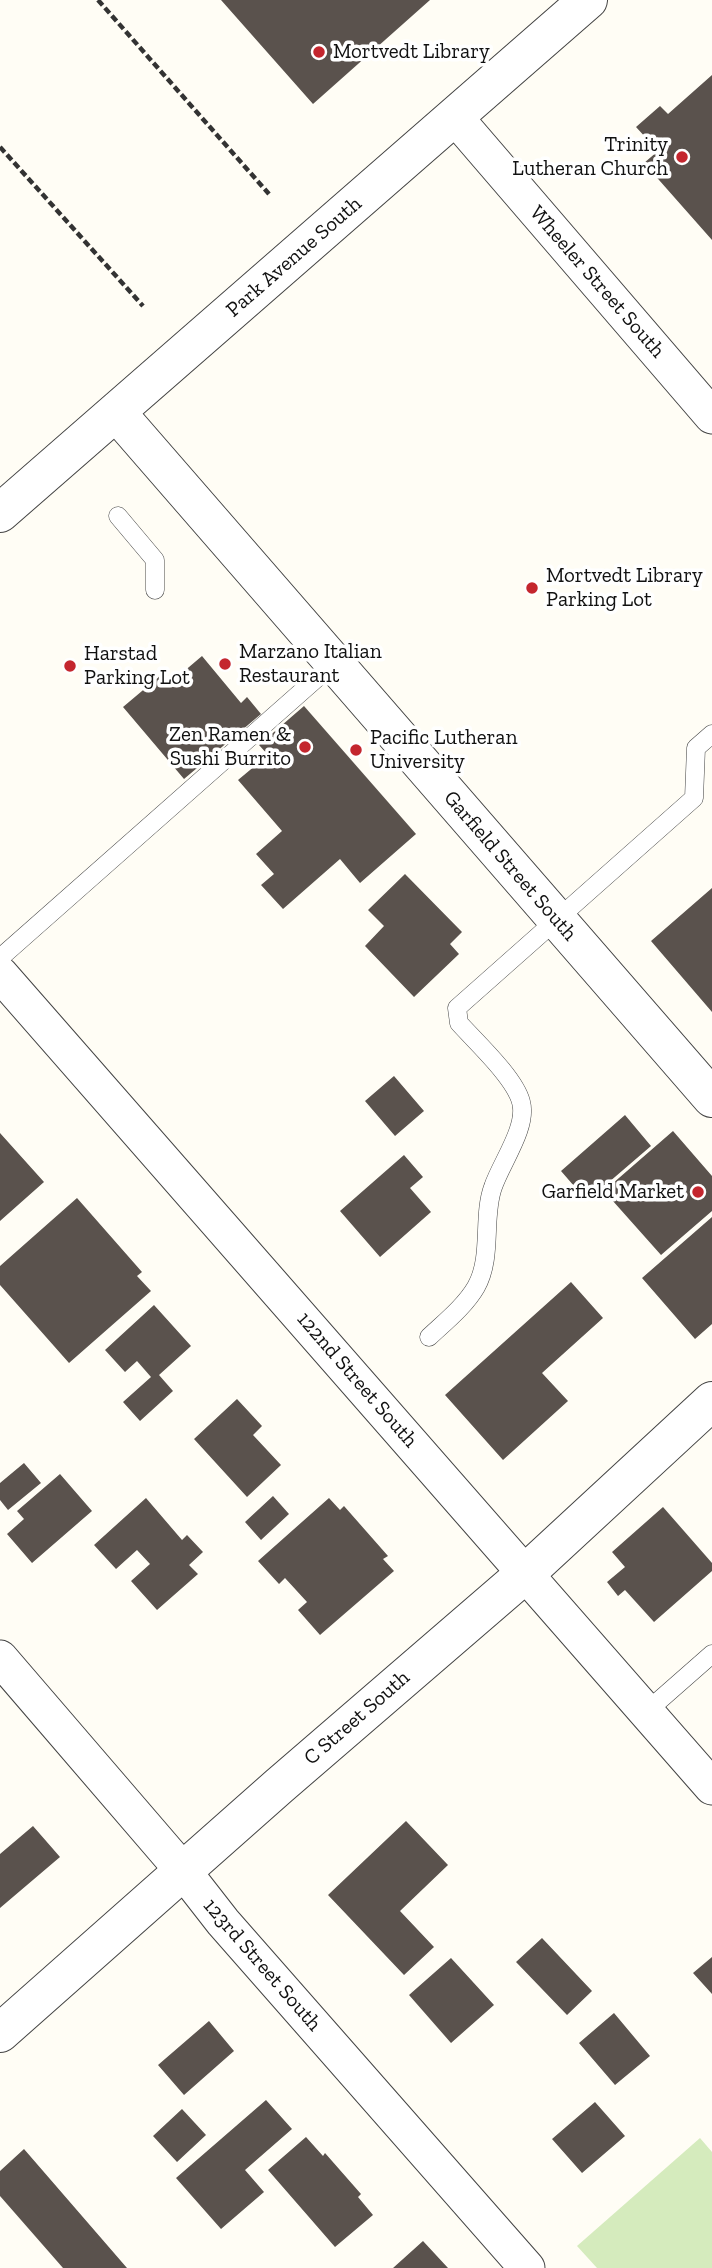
<!DOCTYPE html>
<style>
body{margin:0}
canvas{display:block;background:#fffdf5}
</style>
<canvas width="712" height="2268"></canvas>
<script>
const ctx = document.querySelector('canvas').getContext('2d');
ctx.lineJoin = 'round';
function paint(path, color) { ctx.fillStyle = color; ctx.fill(path, 'evenodd'); }
function trace(path, color, width, dash) { ctx.strokeStyle = color; ctx.lineWidth = width; ctx.lineCap = dash ? 'butt' : 'round'; ctx.setLineDash(dash || []); ctx.stroke(path); }
function label(font, color, halo, rows, align = 'center') {
  ctx.font = font + ' "Zilla Slab",serif'; ctx.lineWidth = 7; ctx.setLineDash([]); ctx.textBaseline = 'middle'; ctx.strokeStyle = halo; ctx.fillStyle = color; for (const [text, x, y, turn = 0] of rows) {
    ctx.save(); ctx.translate(x, y); ctx.rotate((+turn || 0) * Math.PI / 180); ctx.textAlign = isNaN(turn) ? turn : align; if (halo) ctx.strokeText(text, 0, 0); ctx.fillText(text, 0, 0); ctx.restore();
  }
}
paint(new Path2D(`
 M700 2138 712 2152V2268H597L577 2246Z`), '#d5ebbd');
paint(new Path2D(`
 M221 0H430L313 104Z
 M712 75V240L644 163 658 151 636 127 660 106 668 114Z
 M202 656 241 703 247 697 261 714 184 779 123 707 161 675 169 684Z
 M304 706 416 834 360 883 340 859 283 909 261 885 274 874 256 854 282 831 238 780 268 755 259 745Z
 M405 874 462 932 450 944 459 954 414 997 365 946 384 926 368 910Z
 M712 888V1012L651 941Z
 M394 1076 424 1111 395 1136 365 1101Z
 M625 1115 651 1146 587 1201 561 1171Z
 M673 1131 712 1176V1211L661 1255 604 1191Z
 M0 1133 44 1182 0 1221Z
 M404 1155 423 1177 410 1188 431 1212 380 1257 340 1211Z
 M77 1198 142 1272 137 1276 151 1291 69 1363 0 1285V1266Z
 M712 1217V1324L695 1339 642 1278Z
 M571 1282 603 1318 542 1373 568 1401 503 1460 445 1395Z
 M154 1305 191 1346 159 1375 173 1391 140 1421 123 1402 151 1377 137 1361 125 1372 105 1350Z
 M237 1399 262 1426 253 1435 281 1465 247 1497 194 1439Z
 M24 1463 41 1483 8 1510 0 1500V1483Z
 M60 1474 92 1511 32 1563 7 1534 24 1519 17 1511Z
 M273 1496 289 1514 261 1540 245 1522Z
 M146 1498 182 1540 187 1535 203 1552 189 1565 198 1574 157 1610 131 1581 150 1564 137 1550 116 1569 94 1545Z
 M329 1498 340 1510 344 1506 388 1556 383 1559 394 1571 320 1635 298 1610 307 1602 285 1578 279 1584 258 1561Z
 M663 1507 712 1563V1571L654 1622 625 1590 618 1596 607 1582 625 1567 612 1552Z
 M406 1821 448 1865 400 1911 434 1947 404 1975 328 1895Z
 M33 1826 60 1857 0 1908V1854Z
 M542 1938 592 1991 567 2015 516 1962Z
 M712 1957V1994L693 1973Z
 M451 1958 494 2005 451 2043 409 1995Z
 M614 2013 650 2056 615 2085 579 2043Z
 M209 2021 234 2051 184 2095 158 2065Z
 M266 2100 292 2129 245 2170 264 2192 221 2229 176 2178Z
 M595 2102 625 2136 582 2173 552 2139Z
 M182 2109 206 2135 177 2162 153 2136Z
 M306 2137 323 2156 325 2153 361 2194 358 2197 373 2215 335 2247 268 2170Z
 M24 2149 127 2268H63L0 2196V2171Z
 M423 2241 448 2268H393Z`), '#5a524d');
const service = new Path2D(`
 M118 516 155 560V590
 M0 958 334 663
 M429 1337C445 1322 465 1306 476 1287 493 1257 482 1217 493 1187 501 1163 528 1127 521 1102 515 1078 476 1042 459 1023L457 1008 694 798 696 748 712 734
 M646 1712 712 1654`);
const minor = new Path2D(`
 M454 116 712 416
 M0 974 712 1787
 M0 1658 184 1872 223 1922 527 2268`);
const tertiary = new Path2D(`
 M116 412 712 1098
 M0 513 588 0
 M0 2033 279 1786 526 1573 712 1401`);
trace(service, '#444', 19);
trace(minor, '#444', 37);
trace(tertiary, '#444', 40);
trace(new Path2D(`
 M98 0 269 194
 M0 147 143 306`), '#333', 4.5, [7, 3.5]);
trace(service, '#fff', 18);
trace(minor, '#fff', 35);
trace(tertiary, '#fff', 38);
for (const [x, y, r, color] of [
 [319,52,7,"#c4262e"],
 [682,157,7,"#c4262e"],
 [532,588,7,"#c4262e"],
 [225,664,7,"#c4262e"],
 [70,666,7,"#c4262e"],
 [305,747,7,"#c4262e"],
 [356,750,7,"#c4262e"],
 [698,1192,7,"#c4262e"]
]) { const dot = new Path2D(); dot.arc(x, y, r, 0, 2 * Math.PI); ctx.fillStyle = color; ctx.fill(dot); trace(dot, '#fff', 2.5); }
label('21px', '#111', '#fff', [
 ["Mortvedt Library",333,52],
 ["Trinity",668,145,"right"],
 ["Lutheran Church",668,169,"right"],
 ["Mortvedt Library",546,576],
 ["Parking Lot",546,600],
 ["Marzano Italian",239,652],
 ["Restaurant",239,676],
 ["Harstad",84,654],
 ["Parking Lot",84,678],
 ["Zen Ramen &",291,735,"right"],
 ["Sushi Burrito",291,759,"right"],
 ["Pacific Lutheran",370,738],
 ["University",370,762],
 ["Garfield Market",684,1192,"right"]
], 'left');
label('21px', '#111', '#fff', [
 ["Park Avenue South",294,257,-41],
 ["Wheeler Street South",597,282,49],
 ["Garfield Street South",510,866,49],
 ["122nd Street South",357,1380,49],
 ["C Street South",357,1718,-41],
 ["123rd Street South",262,1965,49]
]);
</script>
